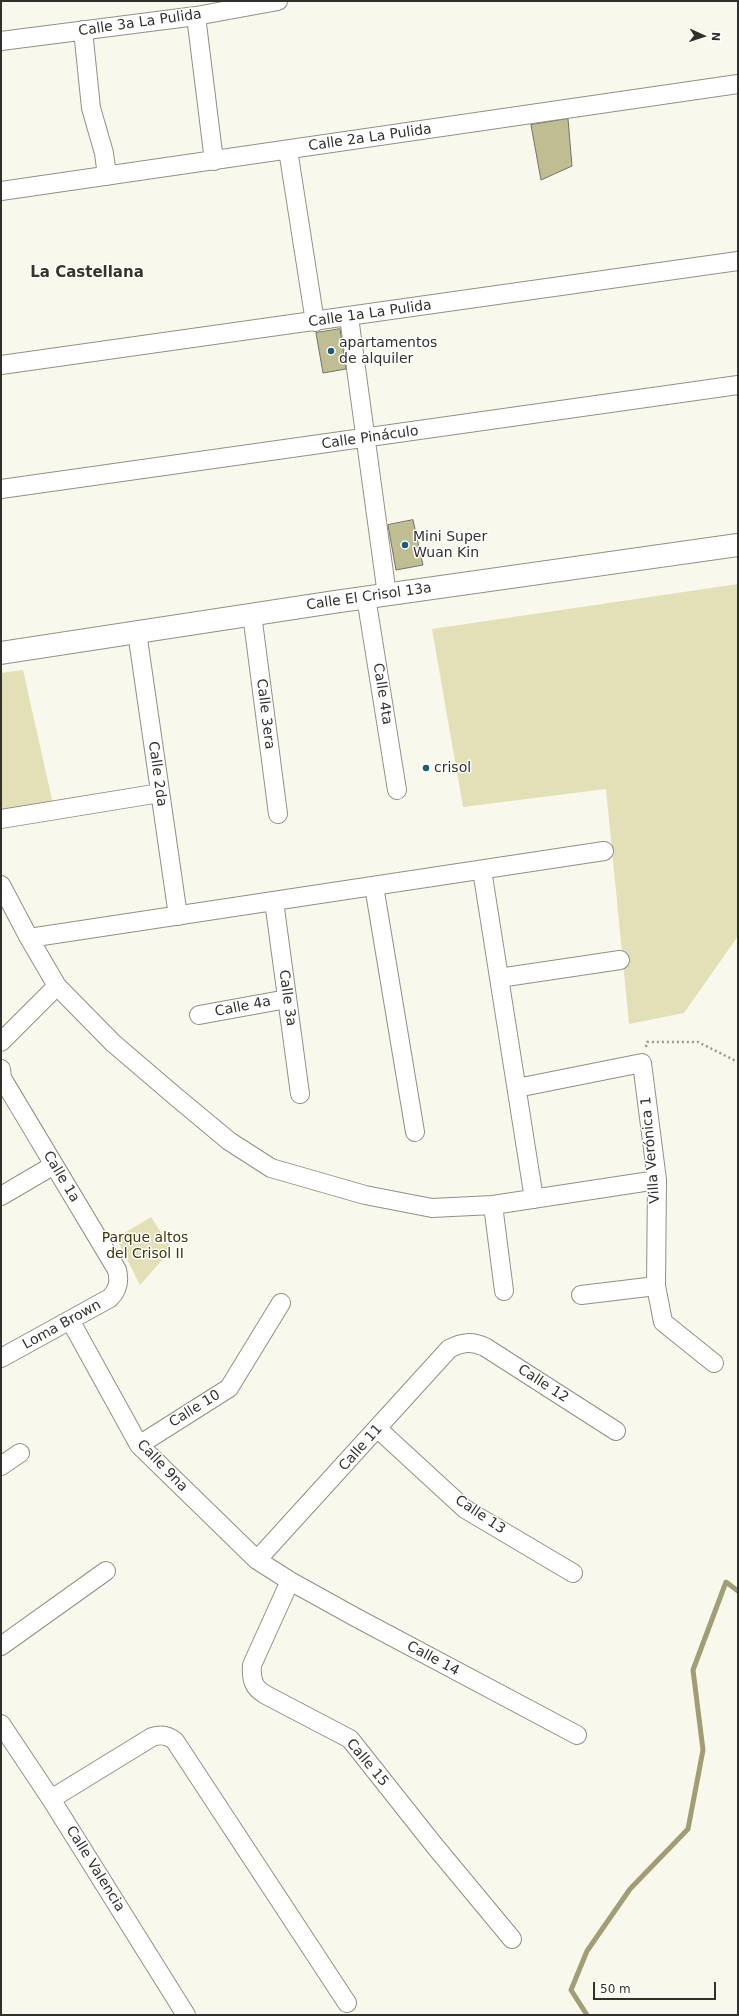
<!DOCTYPE html>
<meta charset="utf-8">
<style>
body{margin:0}
#map{position:relative;width:739px;height:2016px;overflow:hidden;background:#f9f8ec;font-family:"DejaVu Sans",sans-serif}
canvas{display:block}
.frame{position:absolute;inset:0;border:2px solid #30302c;pointer-events:none}
.north{position:absolute;left:683px;top:16px;width:40px;height:40px;-webkit-text-stroke:3px #fff;paint-order:stroke;rotate:93deg;font-size:11px;font-weight:700;line-height:16px;text-align:center;color:#30302c}
.north::after{content:'';display:block;margin:auto;width:14px;height:18px;background:#30302c;clip-path:polygon(50% 0,100% 100%,50% 72%,0 100%)}
.scale{position:absolute;left:593px;top:1982px;width:123px;height:18px;box-sizing:border-box;border:2px solid #30302c;border-top:0;padding-left:5px;font-size:12px;line-height:14px;white-space:nowrap;color:#30302c;-webkit-text-stroke:3px #fff;paint-order:stroke}
</style>
<div id="map">
<canvas width="739" height="2016"></canvas>
<div class="frame"></div>
<div class="north">N</div>
<div class="scale">50 m</div>
</div>
<script>
const ctx = document.querySelector('canvas').getContext('2d');
ctx.lineJoin = 'round';
function paint(path, color) { ctx.fillStyle = color; ctx.fill(path, 'evenodd'); }
function trace(path, color, width, dash) { ctx.strokeStyle = color; ctx.lineWidth = width; ctx.lineCap = dash ? 'butt' : 'round'; ctx.setLineDash(dash || []); ctx.stroke(path); }
function label(font, color, halo, rows, align = 'center') {
  ctx.font = font + ' "DejaVu Sans",sans-serif'; ctx.lineWidth = 3; ctx.setLineDash([]); ctx.textBaseline = 'middle'; ctx.strokeStyle = halo; ctx.fillStyle = color; for (const [text, x, y, turn = 0] of rows) {
    ctx.save(); ctx.translate(x, y); ctx.rotate((+turn || 0) * Math.PI / 180); ctx.textAlign = isNaN(turn) ? turn : align; if (halo) ctx.strokeText(text, 0, 0); ctx.fillText(text, 0, 0); ctx.restore();
  }
}
paint(new Path2D(`
 M738 584V936L684 1013 629 1024 606 789 463 807 432 629Z
 M23 670 53 804 1 810V673Z
 M151 1217 172 1249 140 1285 116 1238Z`), '#e3dfb7');
trace(new Path2D(`
 M587 2015 571 1990 587 1951 630 1889 688 1829 703 1750 693 1670 726 1582 738 1591`), '#a19d74', 5);
const building = new Path2D(`
 M568 119 572 166 541 180 531 125Z
 M340 329 346 369 323 373 316 333Z
 M413 520 423 565 396 570 388 525Z`);
paint(building, '#c1bd93');
trace(building, '#737267', 1);
const street = new Path2D(`
 M196 16 214 161
 M83 30 91 108 104 153 107 176
 M1 41 196 16 278 1
 M288 150 315 322
 M1 191 738 84
 M349 317 387 595
 M1 365 738 261
 M1 489 738 385
 M366 597 397 790
 M252 614 278 814
 M137 632 178 916
 M1 819 160 793
 M482 870 534 1199
 M1 885 29 938 57 986 113 1043 175 1096 229 1141 271 1168 365 1195 432 1208 493 1205 657 1180
 M374 886 415 1132
 M274 901 300 1094
 M29 938 604 851
 M499 978 620 960
 M199 1015 287 999
 M1 1042 57 986
 M1 1069 2 1078 117 1270C120 1282 118 1290 110 1298L1 1358
 M517 1088 642 1063 657 1180 656 1286 663 1322 714 1363
 M1 1196 54 1165
 M493 1205 504 1291
 M581 1295 656 1286
 M70 1320 139 1445 257 1560 290 1581 355 1617 577 1735
 M378 1429 465 1509 573 1573
 M139 1445 229 1388 281 1303
 M1 1466 20 1453
 M257 1560 449 1349C462 1342 472 1341 485 1347L616 1431
 M290 1581 252 1665C251 1679 253 1688 266 1695L350 1739 434 1845 512 1939
 M1 1646 106 1571
 M1 1724 51 1799 186 2015
 M51 1799 152 1737C161 1734 168 1735 175 1741L347 2003`);
const secondary = new Path2D(`
 M1 653 334 602 738 545`);
trace(street, '#919085', 20);
trace(secondary, '#919085', 24);
trace(new Path2D(`
 M646 1047 647 1042H698L738 1062`), '#9a9a91', 2.5, [2, 3]);
trace(street, '#fff', 18);
trace(secondary, '#fff', 22);
for (const [x, y, r, color] of [
 [331,351,4,"#205d74"],
 [405,545,4,"#205d74"],
 [426,768,4,"#205d74"]
]) { const dot = new Path2D(); dot.arc(x, y, r, 0, 2 * Math.PI); ctx.fillStyle = color; ctx.fill(dot); trace(dot, '#fff', 1.5); }
label('14px', '#30302c', '#fff', [
 ["Calle 3a La Pulida",140,23,-8],
 ["Calle 2a La Pulida",370,138,-8],
 ["Calle 1a La Pulida",370,314,-8],
 ["Calle Pináculo",370,438,-8],
 ["Calle El Crisol 13a",369,597,-8],
 ["Calle 4ta",382,694,81],
 ["Calle 3era",265,714,83],
 ["Calle 2da",157,774,82],
 ["Calle 3a",287,998,82],
 ["Calle 4a",243,1007,-11],
 ["Villa Verónica 1",651,1150,-95],
 ["Calle 1a",61,1177,59],
 ["Loma Brown",62,1325,-29],
 ["Calle 12",543,1384,33],
 ["Calle 10",195,1409,-32],
 ["Calle 11",361,1448,-48],
 ["Calle 9na",162,1466,46],
 ["Calle 13",480,1515,34],
 ["Calle 14",433,1659,28],
 ["Calle 15",367,1763,50],
 ["Calle Valencia",95,1869,58]
]);
label('14px', '#30302c', '#fff', [
 ["apartamentos",339,343],
 ["de alquiler",339,359],
 ["Mini Super",413,537],
 ["Wuan Kin",413,553],
 ["crisol",434,768]
], 'left');
label('14px', '#3d3700', '#fff', [
 ["Parque altos",145,1238],
 ["del Crisol II",145,1254]
]);
label('bold 15px', '#36352c', '#fff', [
 ["La Castellana",87,273]
]);
</script>
